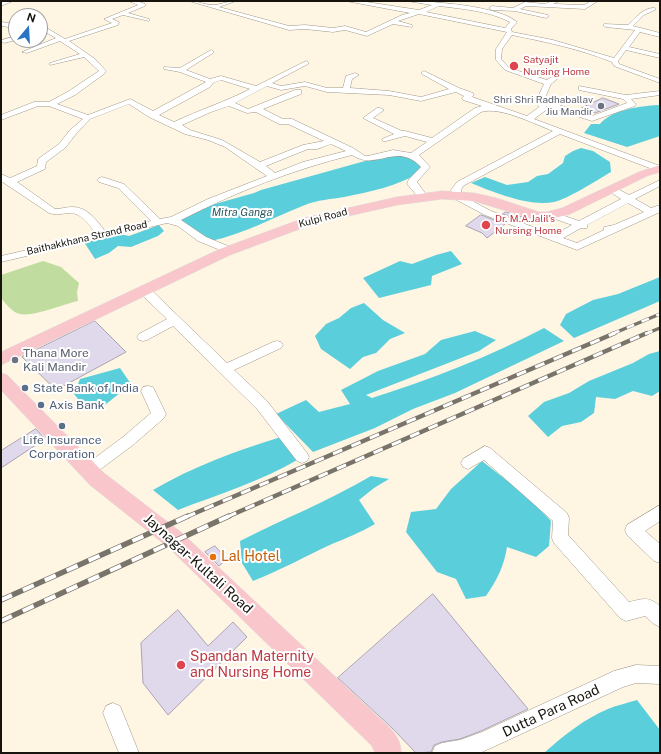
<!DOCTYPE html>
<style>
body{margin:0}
#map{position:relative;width:661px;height:754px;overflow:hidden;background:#fef5e3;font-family:"Public Sans",sans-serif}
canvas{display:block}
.frame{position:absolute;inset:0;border:2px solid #17140e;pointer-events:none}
.north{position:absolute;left:8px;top:8px;width:40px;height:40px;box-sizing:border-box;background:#fff;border:1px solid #a2a19f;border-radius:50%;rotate:18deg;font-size:11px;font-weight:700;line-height:16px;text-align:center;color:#17140e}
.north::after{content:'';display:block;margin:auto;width:14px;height:18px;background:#2a74c4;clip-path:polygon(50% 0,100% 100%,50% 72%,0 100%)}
</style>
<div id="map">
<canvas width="661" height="754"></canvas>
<div class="frame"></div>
<div class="north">N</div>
</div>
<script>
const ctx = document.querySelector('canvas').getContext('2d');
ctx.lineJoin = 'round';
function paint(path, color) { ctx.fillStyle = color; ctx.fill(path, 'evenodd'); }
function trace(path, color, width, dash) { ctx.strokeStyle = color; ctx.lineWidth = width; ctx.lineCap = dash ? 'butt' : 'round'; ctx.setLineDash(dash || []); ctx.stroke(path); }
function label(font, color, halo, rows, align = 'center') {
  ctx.font = font + ' "Public Sans",sans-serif'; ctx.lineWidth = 4; ctx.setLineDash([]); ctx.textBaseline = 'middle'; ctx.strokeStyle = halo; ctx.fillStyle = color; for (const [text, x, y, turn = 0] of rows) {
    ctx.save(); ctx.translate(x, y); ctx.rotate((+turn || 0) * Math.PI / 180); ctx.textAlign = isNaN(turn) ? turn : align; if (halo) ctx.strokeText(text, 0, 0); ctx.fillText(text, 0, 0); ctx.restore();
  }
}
paint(new Path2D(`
 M43 261 61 267 79 283 77 292 78 301C64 304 33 317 20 314 13 313 6 304 1 298V275Z`), '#c0dc9f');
paint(new Path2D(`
 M658 105 660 106V136L627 147 584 133 591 124H600C611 110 640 106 658 105Z
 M581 148 593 151 610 162 611 172C597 180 568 199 554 202 529 207 493 192 471 183L485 177 507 185 528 182 537 176 548 174 563 163 565 156 573 151Z
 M402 155 414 158 421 166 420 172C399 186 369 192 344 197 332 199 317 200 305 205 274 217 244 234 211 241L184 225 180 219 197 209 254 193 261 190 383 156Z
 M159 225 164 231 158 236 131 247 118 246 109 253 95 259 84 242 115 233 129 236Z
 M451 251 462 264 432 276 431 285 379 298 363 278 400 261 412 264 436 255Z
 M660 277V301L574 338 560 325 566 314 593 300 618 294Z
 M364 303 383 320 405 333 390 339 376 353 363 357 350 369 321 349 315 336 326 324 339 318 351 308Z
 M544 328 564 341 455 393 413 409 375 428 313 452 276 414 306 400 319 412 350 404 341 390 378 371 425 354 441 340 475 331 496 340 479 351 366 395 372 398C431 379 489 357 544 328Z
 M660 351V391L652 396 633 391 615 399 596 397 594 413 581 422 562 426 548 437 528 416 544 402 569 393 589 381 633 363 649 354Z
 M120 368 131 384 100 409 82 404 74 394 80 379Z
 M281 437 299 459C262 481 219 494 178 510L153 490C194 466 236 451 281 437Z
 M482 461 528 497 551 521 549 546 536 557 507 547C504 566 497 580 486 596L466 599 456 579 437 572 406 532 411 512 436 509 451 489Z
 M371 476 389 479 374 488 359 500 375 524C361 532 347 538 332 544 306 556 281 570 253 581L242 563 240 541C283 519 329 501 371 476Z
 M637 700 660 730V753H544C563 736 584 719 608 709 617 705 628 703 637 700Z`), '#5bcedc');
const building = new Path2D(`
 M603 98 619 104 595 113 582 108Z
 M506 212 529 219 526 223 503 214Z
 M481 215 484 216 505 224 487 238 482 233 466 226Z
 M95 321 126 352 56 390 22 357Z
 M36 429 45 439 1 468V451Z
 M215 546 227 559 219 566 205 552Z
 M433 594 528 709 481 731 460 739 442 742 434 745 431 752 416 753 391 727 338 678Z
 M178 610 208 646 233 622 247 637 168 715 143 683 141 643Z`);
paint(building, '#e0d9eb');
trace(building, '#aaa3b4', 1);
const minor = new Path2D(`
 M4 1H13L1 6V2Z
 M129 1H137L145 4V6L128 13 149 19V21L123 15 112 19 119 22 118 25 69 41 95 59 106 71 104 74 75 95 57 104 88 115 130 99 153 111 206 82 180 72 164 69V67L180 68 211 50 213 51V53L186 70 210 79 221 76 256 86 306 61 308 62V64L272 83 281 86 305 82 327 88H343L346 76 355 73 359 75 352 79 350 88 389 91 421 97 449 89 422 74V72L424 71 459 88 473 93 474 95 472 97 527 116 539 107 536 101 544 84 505 70 496 60V49L507 32 419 14 398 21 412 25V27L393 24 367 36 345 30 333 32 305 29 289 30 189 1C198 1 205 5 213 5 220 5 228 1 236 1L219 7 289 26 305 25 333 28 345 26 366 32 402 15 410 13 346 1H360L419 10 432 5 407 1C432 1 499 6 517 22L511 29 512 32 553 40 614 58 635 30 606 27 603 25 604 24 628 25C635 18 644 7 655 8V10L644 15 633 26 660 33V37L640 32 629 47 660 54V58L626 50 618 61 619 64 660 79V83L614 66 612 62C580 49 546 42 512 35L502 49 501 59 509 68 547 80 558 73H562V75L551 84 544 100 592 116 627 103 623 99 579 90V86L626 95 660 91V95L631 99 636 104 635 106 592 121 546 106V110L534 119 660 166V172L560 134 463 186 461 190V195L491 211 554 235 572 225 550 217 548 215 550 213H556L579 221 621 199 609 191 607 189 609 187 612 186 629 195 660 180V186L635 199 651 208 660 205V212L577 250 485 215 453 198 451 190 457 182 553 131C534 124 500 106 481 112L419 155 430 167 417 182 428 197 426 199H420L407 184 409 179 421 167C396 141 377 172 352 155 292 170 236 192 181 220L206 237 233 248 234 250 233 252H225L198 241 178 226 167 223 1 262V256L96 234C89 224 81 212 68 213 61 214 56 215 49 213L1 181V174L10 178 37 166 38 159 59 144 70 130 83 119 49 106H38L1 120V115L34 102H49L69 91 99 71 84 57 50 65V63L80 54 60 41 27 53 22 52 56 38 40 29V24L65 39 112 23 104 19 138 5ZM439 6C463 9 489 11 510 22L505 28 426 12ZM221 80 250 89C225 102 199 110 174 122L159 115 210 87 213 83ZM267 86 281 90 305 86 327 92 389 95 421 101 456 92 464 96 462 98 463 100 482 106 475 108 432 138 405 131H402L373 118 384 110 380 108H377L363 118 394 134 382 139 383 141H386L405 136 427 142 411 153 393 150 368 156H365L353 148 292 119H283L263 109 301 94V90H295L248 109 235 103ZM129 104 149 117 185 134 208 140 225 147 267 176 208 199 171 217 160 219 124 184 102 177 99 178 97 180 99 182 118 188 151 221 105 231C96 220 88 207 72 207 66 207 61 209 55 209L17 182 45 169 46 162 65 148 76 134 90 119ZM229 106 247 113 256 112 279 124H288L324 141 303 145 260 162 222 140 190 130 182 125 211 112ZM331 144 346 151 303 162 275 173 266 166 308 149H317ZM628 203 644 212 614 225 604 227V230L577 243 563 238 581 228H587V225Z
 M552 1H559L553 4 584 5 591 1H598L585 9 526 6 520 9 548 15 549 16 546 18 515 11 492 10 489 8 492 6 513 8 525 2 545 4Z
 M1 22 16 24V28L1 26Z
 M16 36V40L4 43 1 41 2 40Z
 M144 286 148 287 227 363 273 342 277 341 281 342 283 345 281 348 234 370 267 401 307 453 309 457 307 461 302 463 297 461 257 409 173 326 147 340 143 341 139 340 137 337 139 334 167 319 140 293 138 290 140 287Z
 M148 386 153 387 155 391 166 414 164 418 133 445 94 474 89 476 84 474 82 470 84 466 123 437 151 413 141 391 143 387Z
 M485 446 490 448 567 513 569 518 568 535 629 602C643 599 648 596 660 606V627L654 624 645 616 626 621 620 618 554 543 552 538 553 521 484 460 468 469 463 467 461 463 463 459Z
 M660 505V521L645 531 660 544V563L654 561 627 535 625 530 627 525Z
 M636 665 660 666V684L636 683 623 687 480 753H432L435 746 442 743 460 740 482 732 614 671Z
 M113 703 120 706 139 753H119L103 713 106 706Z`);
const major = new Path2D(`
 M660 165V172L647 176 570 214 547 220 533 219 474 201 442 199 397 205 313 224 230 255 1 365V352L220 249 304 218 397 197 442 191 474 193 496 198 539 212H547L562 208 639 172Z
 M1 373 7 375 104 473 182 533 390 728C397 736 401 742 401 753H375L372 746 168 547 90 485 1 390Z`);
trace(minor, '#9f9787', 1);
trace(major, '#dfdedd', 1);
paint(minor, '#fff');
paint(major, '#f8c6cb');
const railFar2 = new Path2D(`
 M612 334 660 314
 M645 334 660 328`);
const railFar1 = new Path2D(`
 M186 517 615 333
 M227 517 647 333`);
const rail = new Path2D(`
 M1 600 188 516
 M1 621 229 516`);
trace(railFar2, '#797469', 3.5);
trace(railFar1, '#797469', 4.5);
trace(rail, '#797469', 5.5);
trace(railFar2, '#fff', 2.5, [8]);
trace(railFar1, '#fff', 3, [10]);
trace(rail, '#fff', 4, [12]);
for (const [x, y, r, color] of [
 [514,66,5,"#e0444e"],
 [601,106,4,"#6b7280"],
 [486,225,5,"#e0444e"],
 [15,360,4,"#6b7280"],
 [25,388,4,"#5c6f8a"],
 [41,405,4,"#5c6f8a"],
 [62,426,4,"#5c6f8a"],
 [213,557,4,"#e8710a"],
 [181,665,5,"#e0444e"]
]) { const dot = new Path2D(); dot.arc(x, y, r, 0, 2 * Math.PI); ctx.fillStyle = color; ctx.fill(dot); trace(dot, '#fff', 1.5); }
label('10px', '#be3a42', '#fff', [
 ["Satyajit",523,60],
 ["Nursing Home",523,72],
 ["Dr. M.A.Jalil's",495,219],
 ["Nursing Home",495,231]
], 'left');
label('10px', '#5b616d', '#fff', [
 ["Shri Shri Radhaballav",593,100],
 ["Jiu Mandir",593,112]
], 'right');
label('10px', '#17140e', '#fff', [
 ["Kulpi Road",323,218,-15],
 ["Baithakkhana Strand Road",87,238,-13]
]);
label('italic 11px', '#2a5b61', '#fff', [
 ["Mitra Ganga",242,213]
]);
label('12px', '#5b616d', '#fff', [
 ["Thana More",23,353],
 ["Kali Mandir",23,367]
], 'left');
label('12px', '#4e5e75', '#fff', [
 ["State Bank of India",33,388],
 ["Axis Bank",49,405],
 ["Life Insurance",62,440,"center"],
 ["Corporation",62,454,"center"]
], 'left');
label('14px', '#c56008', '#fff', [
 ["Lal Hotel",221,557]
], 'left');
label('14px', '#17140e', '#fff', [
 ["Jaynagar-Kultali Road",198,564,42],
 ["Dutta Para Road",551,711,-25]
]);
label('14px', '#be3a42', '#fff', [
 ["Spandan Maternity",190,657],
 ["and Nursing Home",190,673]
], 'left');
</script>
